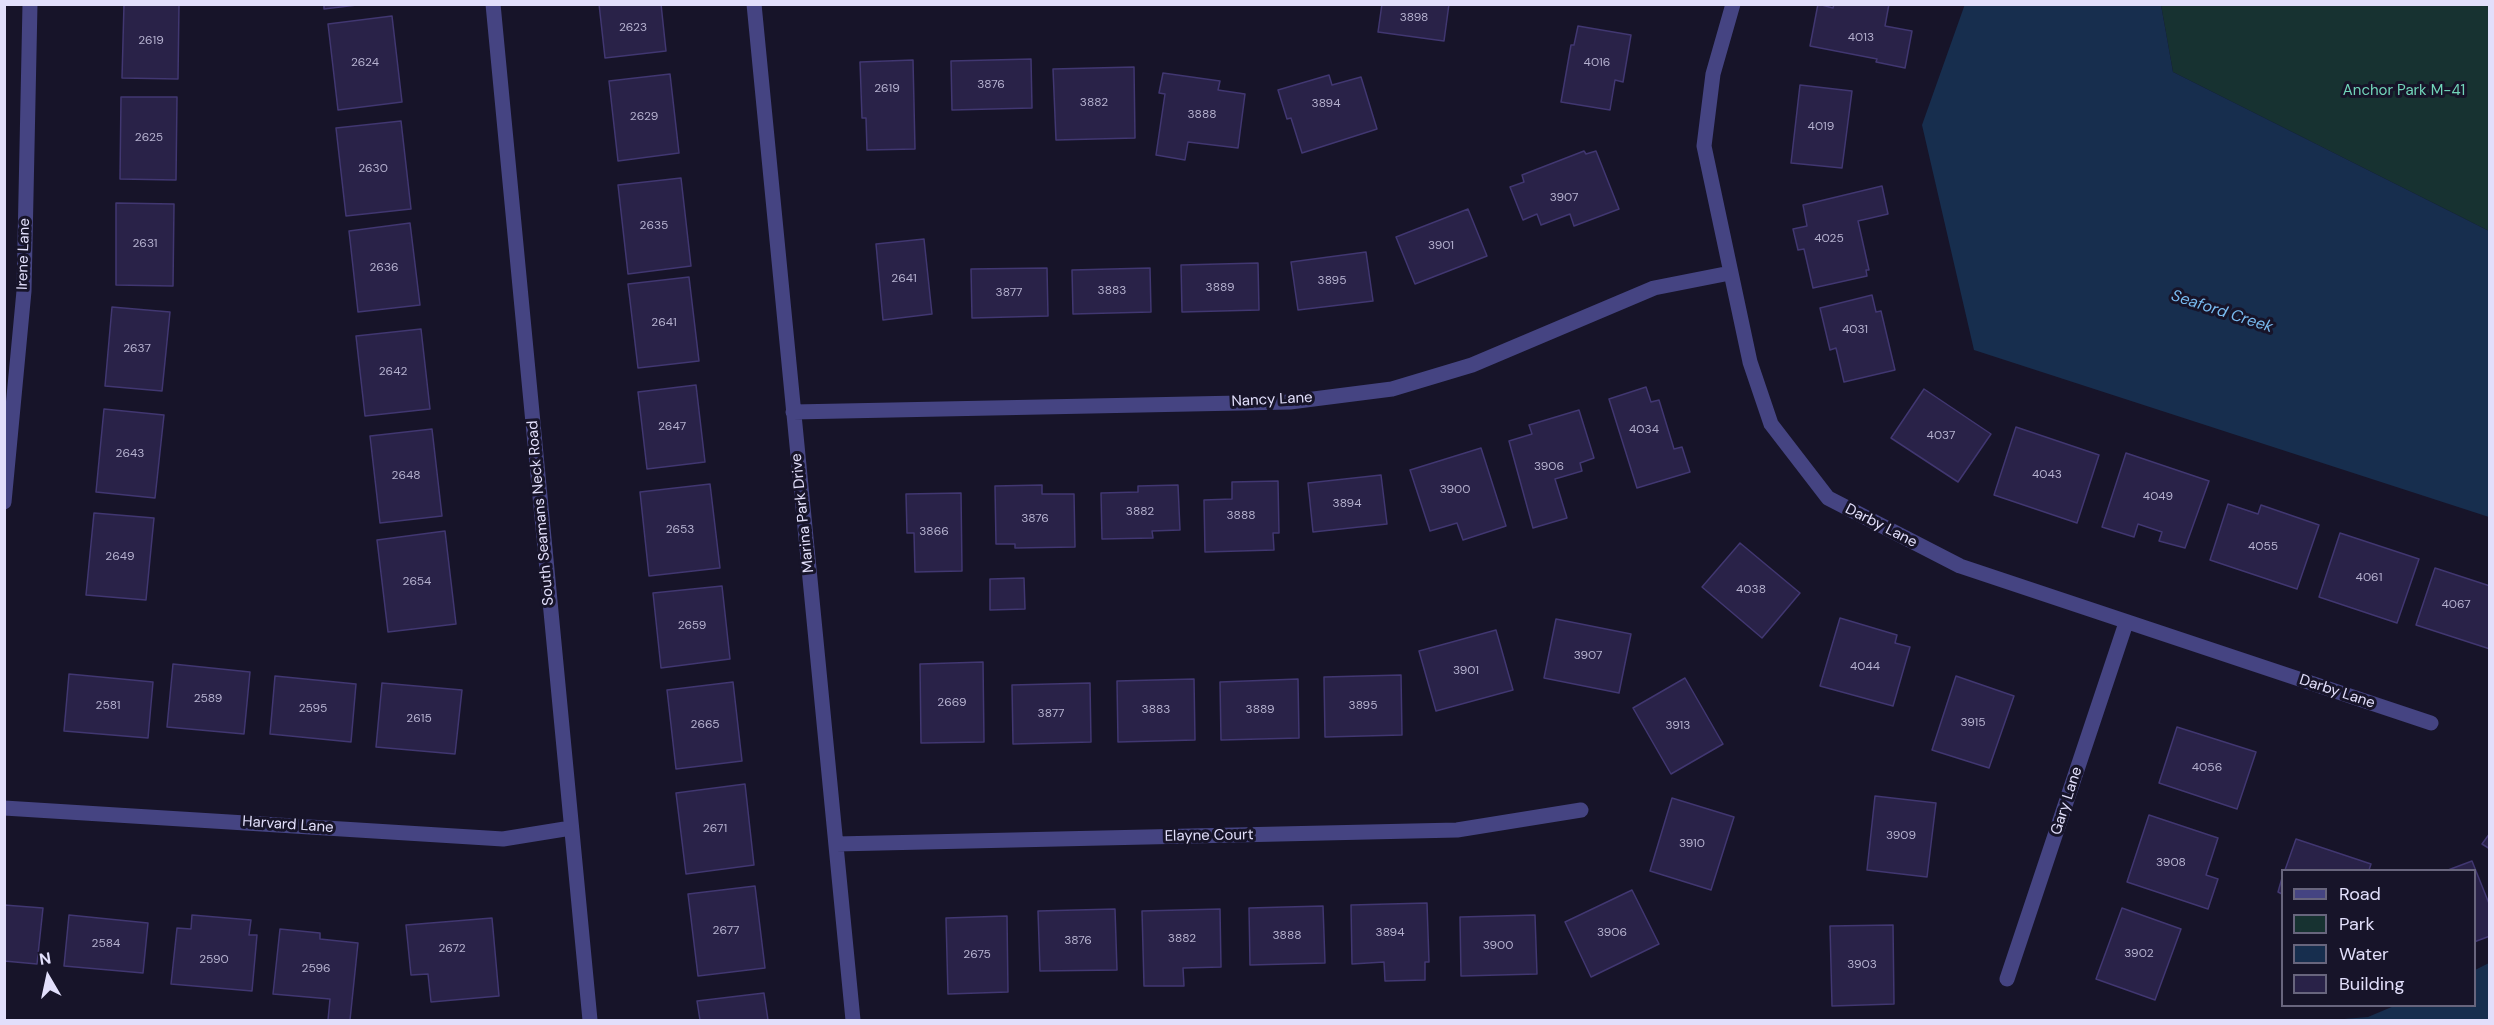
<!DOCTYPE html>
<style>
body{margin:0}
#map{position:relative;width:2494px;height:1025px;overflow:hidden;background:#171429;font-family:"DM Sans",sans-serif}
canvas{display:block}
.frame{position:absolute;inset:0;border:6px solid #e2dffb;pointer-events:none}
.legend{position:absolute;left:2281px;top:869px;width:195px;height:138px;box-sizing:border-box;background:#171429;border:2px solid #68657d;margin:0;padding:8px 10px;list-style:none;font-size:18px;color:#e2dffb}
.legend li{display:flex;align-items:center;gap:12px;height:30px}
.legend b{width:30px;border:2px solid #68657d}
.north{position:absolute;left:18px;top:947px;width:60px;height:60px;-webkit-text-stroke:4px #171429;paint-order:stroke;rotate:351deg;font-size:16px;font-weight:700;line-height:24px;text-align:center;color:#e2dffb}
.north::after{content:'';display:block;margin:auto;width:21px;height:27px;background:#e2dffb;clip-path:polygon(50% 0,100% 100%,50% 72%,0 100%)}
</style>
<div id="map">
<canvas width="2494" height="1025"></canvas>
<div class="frame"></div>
<ul class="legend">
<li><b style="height:8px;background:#454482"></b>Road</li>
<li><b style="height:16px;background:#173231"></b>Park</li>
<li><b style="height:16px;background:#172e4e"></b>Water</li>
<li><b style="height:16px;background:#292248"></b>Building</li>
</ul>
<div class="north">N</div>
</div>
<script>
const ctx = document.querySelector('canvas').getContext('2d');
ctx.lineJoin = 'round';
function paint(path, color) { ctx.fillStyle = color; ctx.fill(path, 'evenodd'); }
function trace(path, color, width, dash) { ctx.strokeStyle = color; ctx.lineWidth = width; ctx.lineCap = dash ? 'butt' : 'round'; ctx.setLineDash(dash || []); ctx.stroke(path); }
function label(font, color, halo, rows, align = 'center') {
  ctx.font = font + ' "DM Sans",sans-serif'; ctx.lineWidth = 6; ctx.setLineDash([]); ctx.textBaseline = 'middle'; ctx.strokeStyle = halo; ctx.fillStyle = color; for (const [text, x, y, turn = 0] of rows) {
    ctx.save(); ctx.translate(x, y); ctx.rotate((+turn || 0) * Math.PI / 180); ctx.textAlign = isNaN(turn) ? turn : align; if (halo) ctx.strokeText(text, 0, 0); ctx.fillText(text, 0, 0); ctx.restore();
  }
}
paint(new Path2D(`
 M2161 5H2489V231L2173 72Z`), '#173231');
paint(new Path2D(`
 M1965 4 2161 5 2173 72 2489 231V517L1974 350 1922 125Z
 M2489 963V1020H2332L2368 1017 2394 1006H2474L2475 970Z`), '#172e4e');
const building = new Path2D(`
 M124 4H179L178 79 122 78Z
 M324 4H365L324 9Z
 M599 4H661L666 51 605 58Z
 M1382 4H1449L1444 41 1378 32Z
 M1818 4 1833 8 1834 4H1889L1885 26 1912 31 1905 68 1876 62 1877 59 1810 46Z
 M392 16 402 102 338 110 328 24Z
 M1578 26 1631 35 1623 82 1615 80 1610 110 1561 102 1571 45H1574Z
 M1031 59 1032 108 952 110 951 61Z
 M913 60 915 149 867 150 866 118H862L860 62Z
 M1134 67 1135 138 1056 140 1053 69Z
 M1163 73 1220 81 1218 90 1245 94 1238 148 1188 142 1185 160 1156 155 1165 94 1159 93Z
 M670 74 679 153 618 161 609 81Z
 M1329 75 1332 85 1361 77 1377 129 1302 153 1291 118 1287 119 1278 90Z
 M1800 85 1852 91 1842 168 1791 163Z
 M121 97H177L176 180 120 179Z
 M401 121 411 209 346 216 336 128Z
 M1584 151 1586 154 1596 151 1619 209 1574 226 1570 214 1541 225 1537 214 1523 220 1510 187 1524 182 1522 175Z
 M681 178 691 266 628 274 618 185Z
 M1882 186 1888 214 1858 221 1869 270H1866L1867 276 1813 288 1804 249 1798 250 1793 229 1807 226 1803 205Z
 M116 203 174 204 173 286 116 285Z
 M1468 209 1487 256 1415 284 1396 237Z
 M410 223 420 305 358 312 349 231Z
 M924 239 932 314 883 320 876 244Z
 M1366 252 1373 301 1298 310 1291 262Z
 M1258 263 1259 310 1182 312 1181 265Z
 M1047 268 1048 316 972 318 971 269Z
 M1150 268 1151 312 1073 314 1072 270Z
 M689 277 699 361 638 368 628 284Z
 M1872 295 1876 312 1881 311 1895 370 1844 382 1836 348 1830 350 1820 308Z
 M112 307 170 312 162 391 105 386Z
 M421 329 430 409 365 416 356 336Z
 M696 385 705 462 647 469 638 392Z
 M1646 387 1651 402 1659 400 1674 449 1682 447 1690 472 1637 488 1609 399Z
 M1924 389 1991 434 1958 482 1891 438Z
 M104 409 164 415 155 498 96 492Z
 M1579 410 1594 458 1580 463 1582 471 1555 479 1567 518 1533 528 1509 441 1532 434 1529 425Z
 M2016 427 2099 455 2077 523 1994 495Z
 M432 429 442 516 380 523 370 436Z
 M1481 448 1506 526 1463 540 1457 523 1430 531 1410 470Z
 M2126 453 2209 481 2185 548 2159 541 2162 532 2138 524 2134 537 2102 527Z
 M1381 475 1387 524 1313 532 1308 483Z
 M1278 481 1279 533H1273L1274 550 1205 552 1204 500 1232 499V482Z
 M710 484 720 568 649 576 640 492Z
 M1042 485V494H1074L1075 547 1015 548V544H996L995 486Z
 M1178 485 1180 530 1152 531 1153 538 1102 539 1101 493 1138 492V486Z
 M961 493 962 571 915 572 914 533H907L906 494Z
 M2228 504 2258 514 2261 505 2319 525 2297 589 2210 560Z
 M94 513 154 518 146 600 86 595Z
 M445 531 456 624 388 632 377 540Z
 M2340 533 2419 559 2397 623 2319 597Z
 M1740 543 1800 593 1762 638 1702 587Z
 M2435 568 2490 586V649L2416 625Z
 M1024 578 1025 609 990 610V579Z
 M722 586 730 659 661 668 653 593Z
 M1840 618 1897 635 1895 643 1910 647 1893 706 1820 686Z
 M1556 619 1631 634 1619 693 1544 678Z
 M1496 630 1513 690 1436 711 1419 651Z
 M983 662 984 742 921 743 920 664Z
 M173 664 250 672 244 734 167 727Z
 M69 674 153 682 148 738 64 731Z
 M1401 675 1402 735 1325 737 1324 677Z
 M275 676 356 684 351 742 270 734Z
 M1956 676 2014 696 1989 768 1932 750Z
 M1685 678 1723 744 1671 774 1633 708Z
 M1194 679 1195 740 1118 742 1117 681Z
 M1298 679 1299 738 1221 740 1220 682Z
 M733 682 742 761 676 769 667 690Z
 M382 683 462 690 455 754 376 747Z
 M1090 683 1091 742 1013 744 1012 685Z
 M2177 727 2256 752 2237 809 2159 783Z
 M745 784 754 865 686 874 676 793Z
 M1875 796 1936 803 1927 877 1867 870Z
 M1672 798 1734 817 1711 890 1650 871Z
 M2149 815 2218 838 2206 875 2218 879 2208 909 2127 882Z
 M2490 833V849L2482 844Z
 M2296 839 2371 864 2369 870H2285Z
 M2472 861 2490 906V936L2474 942V870H2448Z
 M2282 878V894L2278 892Z
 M755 886 765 968 698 976 688 894Z
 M1632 890 1659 944 1591 977 1565 922Z
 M1427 903 1429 962H1425V980L1385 981 1384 962 1352 964 1351 905Z
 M4 905 43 908 37 964 4 961Z
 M1323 906 1325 963 1250 965 1249 908Z
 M2122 908 2181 929 2155 1000 2096 979Z
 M1115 909 1117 970 1040 971 1038 911Z
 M1220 909 1221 967 1183 968 1184 986H1144L1142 911Z
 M69 915 148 923 143 973 64 966Z
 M192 915 251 920 249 935H257L252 991 171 984 177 928 191 929Z
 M1535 915 1537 974 1461 976 1460 917Z
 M1007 916 1008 992 948 994 946 918Z
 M492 918 499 996 431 1002 428 974 411 975 406 925Z
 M1893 925 1894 1004 1832 1006 1830 926Z
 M280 929 320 933V939L358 943 350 1020H328L330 999 273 994Z
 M764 993 768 1020H700L697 1001Z`);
paint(building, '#292248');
trace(building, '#413771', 1.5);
trace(new Path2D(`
 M493 4 590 1020
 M754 4 853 1020
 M1733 4 1713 74 1704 146 1750 362 1771 424 1828 498 1960 566 2431 723
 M793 412 1290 402 1392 389 1472 365 1654 288 1730 273
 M4 502 24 291 30 4
 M4 808 503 839 571 828
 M836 844 1457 830 1581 810
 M2007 979 2126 623`), '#454482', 15);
label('12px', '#b4b0ce', null, [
 ["3898",1414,18],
 ["2623",633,28],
 ["4013",1861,38],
 ["2619",151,41],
 ["2624",365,63],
 ["4016",1597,63],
 ["3876",991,85],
 ["2619",887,89],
 ["3882",1094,103],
 ["3894",1326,104],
 ["3888",1202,115],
 ["2629",644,117],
 ["4019",1821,127],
 ["2625",149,138],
 ["2630",373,169],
 ["3907",1564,198],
 ["2635",654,226],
 ["4025",1829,239],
 ["2631",145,244],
 ["3901",1441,246],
 ["2636",384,268],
 ["2641",904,279],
 ["3895",1332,281],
 ["3889",1220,288],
 ["3883",1112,291],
 ["3877",1009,293],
 ["2641",664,323],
 ["4031",1855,330],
 ["2637",137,349],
 ["2642",393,372],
 ["2647",672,427],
 ["4034",1644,430],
 ["4037",1941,436],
 ["2643",130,454],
 ["3906",1549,467],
 ["4043",2047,475],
 ["2648",406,476],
 ["3900",1455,490],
 ["4049",2158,497],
 ["3894",1347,504],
 ["3882",1140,512],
 ["3888",1241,516],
 ["3876",1035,519],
 ["2653",680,530],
 ["3866",934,532],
 ["4055",2263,547],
 ["2649",120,557],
 ["4061",2369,578],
 ["2654",417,582],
 ["4038",1751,590],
 ["4067",2456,605],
 ["2659",692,626],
 ["3907",1588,656],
 ["4044",1865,667],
 ["3901",1466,671],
 ["2589",208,699],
 ["2669",952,703],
 ["2581",108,706],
 ["3895",1363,706],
 ["2595",313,709],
 ["3883",1156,710],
 ["3889",1260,710],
 ["3877",1051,714],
 ["2615",419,719],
 ["3915",1973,723],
 ["2665",705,725],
 ["3913",1678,726],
 ["4056",2207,768],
 ["2671",715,829],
 ["3909",1901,836],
 ["3910",1692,844],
 ["3908",2171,863],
 ["2677",726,931],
 ["3894",1390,933],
 ["3906",1612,933],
 ["3888",1287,936],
 ["3882",1182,939],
 ["3876",1078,941],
 ["2584",106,944],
 ["3900",1498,946],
 ["2672",452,949],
 ["3902",2139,954],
 ["2675",977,955],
 ["2590",214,960],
 ["3903",1862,965],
 ["2596",316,969]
]);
label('15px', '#72d5ba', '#171429', [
 ["Anchor Park M-41",2404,91]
]);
label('15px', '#e2dffb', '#171429', [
 ["Irene Lane",24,254,-88],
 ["Nancy Lane",1272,400,-3],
 ["South Seamans Neck Road",541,513,-95],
 ["Marina Park Drive",803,513,-96],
 ["Darby Lane",1881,526,27],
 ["Darby Lane",2337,692,18],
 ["Gary Lane",2067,801,-72],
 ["Harvard Lane",288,825,4],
 ["Elayne Court",1209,836,-1]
]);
label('italic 16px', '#79bbf0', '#171429', [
 ["Seaford Creek",2222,312,18]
]);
</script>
